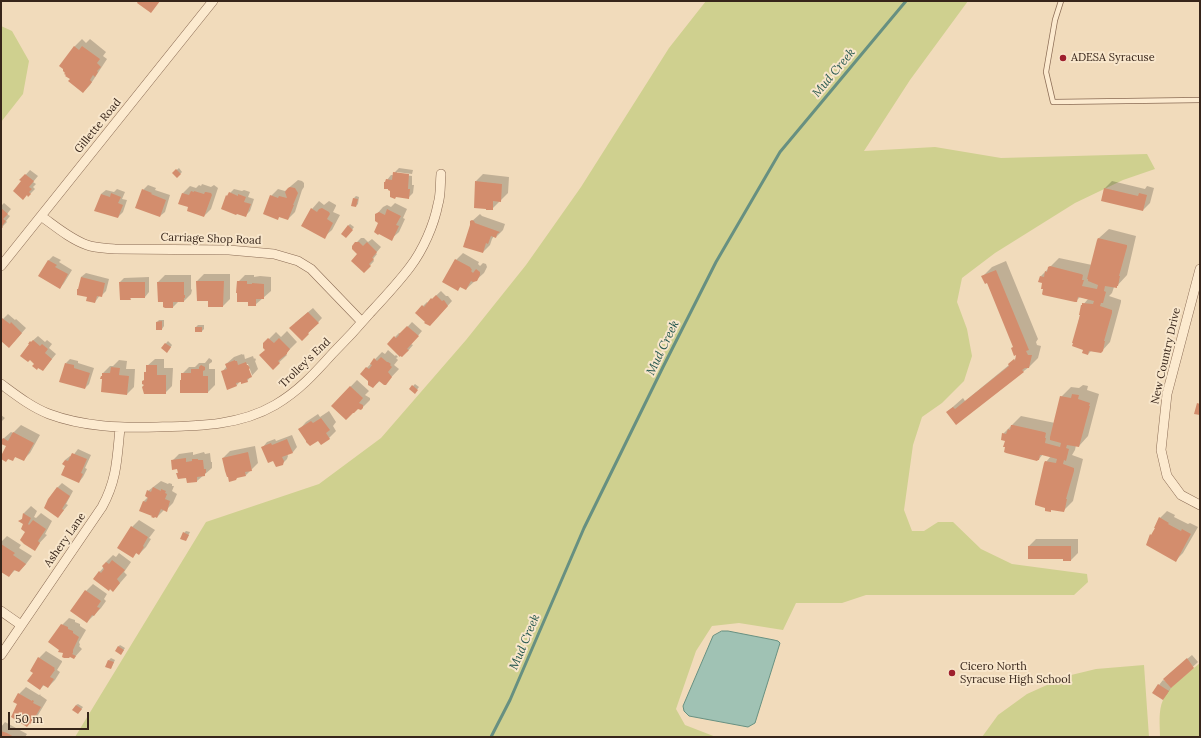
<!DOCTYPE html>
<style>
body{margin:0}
#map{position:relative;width:1201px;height:738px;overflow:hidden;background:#f1dbbb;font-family:Lora,serif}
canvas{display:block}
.frame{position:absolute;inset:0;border:2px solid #37251a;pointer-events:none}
.scale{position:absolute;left:8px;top:712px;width:81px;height:18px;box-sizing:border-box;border:2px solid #37251a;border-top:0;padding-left:5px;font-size:12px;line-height:14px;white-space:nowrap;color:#37251a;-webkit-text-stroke:3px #f8e6cb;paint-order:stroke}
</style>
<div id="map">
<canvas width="1201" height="738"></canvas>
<div class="frame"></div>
<div class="scale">50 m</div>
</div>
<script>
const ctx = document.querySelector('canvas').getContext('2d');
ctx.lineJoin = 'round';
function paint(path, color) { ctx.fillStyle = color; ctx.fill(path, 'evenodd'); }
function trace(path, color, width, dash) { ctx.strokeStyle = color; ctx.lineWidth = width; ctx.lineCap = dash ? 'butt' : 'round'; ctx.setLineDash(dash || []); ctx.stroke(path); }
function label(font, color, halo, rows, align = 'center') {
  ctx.font = font + ' Lora,serif'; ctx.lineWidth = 4; ctx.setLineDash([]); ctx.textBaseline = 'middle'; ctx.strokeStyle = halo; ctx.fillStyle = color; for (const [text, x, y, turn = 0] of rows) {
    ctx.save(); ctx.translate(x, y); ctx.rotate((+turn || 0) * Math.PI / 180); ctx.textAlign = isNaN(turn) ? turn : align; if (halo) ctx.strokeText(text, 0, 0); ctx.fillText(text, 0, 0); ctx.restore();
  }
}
paint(new Path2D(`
 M706 1H968L910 80 864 151 935 147 1001 158 1147 154 1155 169 1123 180 1075 203 995 253 962 278 957 302 967 329 972 356 964 381 942 403 922 417 913 445 904 510 912 531H924L938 522H953L981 549 1012 564 1087 574 1088 582 1074 595H866L842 603H796L783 630 739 623 712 626 696 651 676 709 685 725 716 737H75L206 522 319 484 381 438 466 340 526 265 581 187 669 48Z
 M1 26 12 31 29 61 23 94 1 122Z
 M1200 663V737H1160C1160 725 1158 711 1163 700 1169 686 1188 673 1200 663Z
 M1144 665 1149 737H982L998 715 1027 694 1067 676 1096 669Z`), '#cfd08f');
const water = new Path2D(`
 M722 631H728L774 640 778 641 780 643 755 723 748 727 689 716 684 711 683 706 713 636Z`);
paint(water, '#a0c2b4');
trace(water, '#679081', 1);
paint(new Path2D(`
 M82 39 86 43 90 39 106 52 103 56 107 59 90 85 83 92 65 69 60 66 75 46Z
 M179 168 182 172 177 177 173 173Z
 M399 168 413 170 412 174 397 172V174L412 176V185H414L413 193 408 198 392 190 387 180 391 175H394V173Z
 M30 170 38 176 33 182 36 184 33 187 35 189 28 196 23 181 21 180Z
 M483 174 509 177 508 193 492 209 476 181Z
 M298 180 302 181 304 183V187L302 190 295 212 288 219 280 216 278 218 271 196 278 189 285 191Z
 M1112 181 1145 189 1147 186 1154 188 1150 203 1143 210 1102 200 1105 188Z
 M202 184 211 187 214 185 218 188 211 209 204 216 190 207 180 203 183 193 190 186 196 188 199 185 201 186Z
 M148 185 156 188 155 190 170 195 165 212 160 216 143 190Z
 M117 189 125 192 122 199 127 200 123 212 118 217 101 194 106 190 114 192Z
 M234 189 242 191 244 190 250 192 248 197 254 199 250 211 245 216 222 209 227 196Z
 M356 196 359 197 358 204 356 206 354 198Z
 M319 201 324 205 329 201 336 205V206L333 212 340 215 332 230 324 237 312 209Z
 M4 203 11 209 7 214 10 216 6 221 7 222 1 228V206Z
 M395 203 407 209 403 218 405 219 399 232 391 239 380 222 376 215 383 207 387 205 391 207Z
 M480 214 482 216 505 224 503 230 496 237 494 236 492 239 490 245 483 252 471 225V222Z
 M350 224 354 227 348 235V226Z
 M1109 229 1136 236 1127 275 1116 287H1114L1112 293 1109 296 1121 300V302L1110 342 1101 352 1091 351 1088 354 1084 349 1073 346 1082 306 1088 299 1080 297 1076 301 1044 282 1041 276 1059 258 1092 265 1099 238Z
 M361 238H364L368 242 372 239 381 247 376 253 377 254 373 259 374 261 364 272 356 243Z
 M463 253 477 261 479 262 478 264 480 266 483 263 486 264 487 267 484 273 466 289 461 286 457 290 456 260Z
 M53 256 61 260 59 262 72 270 64 283 60 288 40 276 49 260Z
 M1006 261 1038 339 1036 342 1037 345 1041 346 1038 358 1029 367 956 424 947 412 963 398 965 401 1009 365 1017 357 1014 346 987 282 983 276 992 267Z
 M86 273 109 279 106 291 101 296 100 295 95 302 88 296 81 277Z
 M204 274H230V299L223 306 209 300H198L197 281Z
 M165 275H191V289L192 290 191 294 184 301H179L173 307H165L158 282Z
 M245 275H254V277L260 276 271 277V291L255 305 238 282Z
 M149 277V292L145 297H132L130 299 120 282 124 278Z
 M441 291 446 296H448L452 301 434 321 416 313 427 302 428 303Z
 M313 308 322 318 302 340 295 323Z
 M8 314 15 320 16 319 26 328 14 342 1 340V321Z
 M159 320H164V326L162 329 157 322Z
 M412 322 422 331 411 344 413 345 407 352 395 337 399 333 401 334Z
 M198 325H204V329L202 331 196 327Z
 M287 331 297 342 285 354 287 355 273 368 264 344 276 332 281 337Z
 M38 336 45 342 47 340 52 344 49 348 56 354 47 365 35 363 30 343Z
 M168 341 172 345 169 350 162 348Z
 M388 350 395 356 396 355 398 357 396 358 398 360 394 365 399 369 385 384 380 381 374 386 361 374 382 352 385 354Z
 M242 354 243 355 244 354 245 359 253 356 254 359 255 358 256 360 255 361 258 369 247 381 241 380 237 385 222 372 227 366 226 364 234 357ZM246 364H248L252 375 250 377Z
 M209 358 212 360V362L209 364V369H215V385L208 392 182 379V374L189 367H195L199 363H205Z
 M70 359 78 361V363L94 368 89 384 85 388 66 363Z
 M155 359H164V368H173L172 386 165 393 145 384V373L147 370V366Z
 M119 360 127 361 126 369H135L134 387 127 394 103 376V373L110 366H113Z
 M357 380 369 391 365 395 370 398V400L361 409 332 406Z
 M415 384 419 387 415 392 410 389Z
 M1083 385 1088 386 1087 390 1099 394 1088 436 1079 446 1076 445 1075 450 1072 455 1083 459 1073 501 1063 511 1053 509 1050 511 1046 508V462L1051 456 1043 454 1039 459 1006 440 1003 434 1021 416 1055 423 1061 397 1071 387 1079 388Z
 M329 411 336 422 333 426 336 431 329 438 318 439 299 430 306 422 318 414 320 417Z
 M1 415 5 418 1 422Z
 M21 425 40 435 30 453 23 460 16 456 12 460 9 458 6 461 1 458 8 446 3 439 11 432 13 433Z
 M292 435 297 447 293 452 287 454 288 456 287 459 282 464 274 460 263 447 267 442 275 439 276 441Z
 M255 446 258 463 246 475 223 458 230 451Z
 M78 449 91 455 85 468 87 469 83 477 79 482 67 465 65 460 70 456 72 457Z
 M193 452V455L204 452 205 454 210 453 211 462H212V468L197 481 177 473 179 472 178 468 172 461 179 454Z
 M161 481 168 484 169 483 172 484V486H174L172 491 177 494 173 503 166 510H164L157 517 140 510 144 501 148 497V491Z
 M62 483 73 491 66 504 68 505 58 517 57 488Z
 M31 506 37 511 34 517 36 518 41 513 52 521 45 534 47 535 34 549 26 532 24 524 20 521 24 517V513Z
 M1167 511 1175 515 1174 517 1188 524 1190 523 1198 527 1183 553 1176 560 1154 532 1160 518Z
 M139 520 155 530 149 538 151 539 146 547 139 554 137 552 133 557 132 527Z
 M186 531 190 532 187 538 184 533Z
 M7 536 21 545 19 548 32 556 26 564 19 571 16 569 9 576 1 570V542Z
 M1036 539H1078V553L1071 560 1029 546Z
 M119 553 131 562 124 572 127 575 113 591 94 578 104 567 106 562 113 555 116 557Z
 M93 584 107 594 104 599 106 601 101 608 87 622 86 591Z
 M69 618 75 620V622L80 624V626L86 630 79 642 80 645 79 646 82 649 74 658 70 656 62 625Z
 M120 645 125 648 123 651 118 647Z
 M46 651 62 661V662L57 670 60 672 55 680 48 687 44 685 40 689 34 673 31 670 39 658Z
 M1192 655 1198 662 1173 685 1167 694 1163 699 1154 693 1159 685 1163 680 1167 682 1169 674Z
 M111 658 115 660 111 668 109 660Z
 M26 687 39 695 41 694 40 695 47 700 38 715 31 722 18 703 19 694Z
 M78 704 83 707 80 711 76 705Z
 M5 722 27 734 25 737H1V727Z`), '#0003');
trace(new Path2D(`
 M491 737 510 700 584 528 663 367 716 262 780 152 906 1`), '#679081', 3);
paint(new Path2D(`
 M138 1H160L151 13 137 3Z
 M74 46 79 50 82 46 100 59 97 63 101 67 97 71 98 72 95 77 93 75 90 80 92 82 83 93 68 81 70 79 65 76 66 75 64 74 65 73 63 71V69L59 66Z
 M176 169 181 174 177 178 172 173Z
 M393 172 409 174 408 189H410L409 199 396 197 395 199 390 197V191L388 190V189H384V182H385L386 179 392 180Z
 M25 174 34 181 29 187 32 189 29 192 31 194 28 197 27 195 23 200 13 191 21 181 19 180Z
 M475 181 502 184 501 202 493 201V210H486V209L474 208Z
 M290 187 295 188 298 193 293 205H294L288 220 279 217 278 220 263 214 270 195 278 198 279 196 287 198 285 192 288 188Z
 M1104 188 1138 196 1139 193 1147 195 1143 211 1101 201Z
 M142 189 152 193 151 194 166 200 160 217 135 208Z
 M191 191 194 192V191L204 194 205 192H206L211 193 212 195 204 217 187 211 188 207 178 204 182 193 189 195Z
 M229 192 238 196V194L246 197 244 202 251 204 246 217 237 214 236 215 221 209 226 195 227 196Z
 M111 193 121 197 118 203 123 205 118 218 94 211 101 194 110 197Z
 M353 198 358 199 356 207 351 206Z
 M1 208 8 214 3 219 6 221 2 226 3 227 1 229Z
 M311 208 317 212 319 209 322 208 329 212 330 214 327 219 333 223 325 239 301 226Z
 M387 209 401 216 396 225 399 226 392 241 379 234 378 235 374 232 378 223 375 221V214L379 212 385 215Z
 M472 220 474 221 475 223 500 232 497 234 496 238 491 236 488 244 486 243 483 253 463 247 470 225V221Z
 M348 225 353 230 346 238 341 234Z
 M1098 238 1127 245V247L1119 276H1120L1118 286H1117V288L1105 286 1104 291 1106 292 1103 303H1101L1100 306 1112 310V313L1104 341H1105L1103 351 1101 353 1089 351 1088 355 1082 353 1083 350 1072 346 1073 343H1072L1080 315H1079L1081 305H1082V303L1093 304 1094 301 1078 297 1077 302H1075L1043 295 1042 294 1043 289H1041L1042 283 1038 282 1040 276 1044 277 1045 271 1047 272 1048 267 1050 266 1081 274 1083 275 1082 280H1084L1082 286 1097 289 1098 285 1088 281V279H1087L1097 240Z
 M355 242H359L363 246 367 242 377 252 372 258 374 259 369 264 371 266 364 273 351 261 357 254 352 249V246Z
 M455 259 470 267 472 270 471 271 473 273 476 269 480 272V275L477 281 473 282 471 281 466 290 460 287 458 291 442 282Z
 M48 260 57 265 55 267 68 274 60 289 38 276Z
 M996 270 1029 350 1026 351 1028 355H1032L1029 368H1025L1022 370 1024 372 956 425 946 412 953 407 955 409 1009 366 1008 364 1014 359 1015 361 1016 355 1014 356 1011 348 1013 347 987 283 985 284 981 276Z
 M81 277 105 283 102 297 97 296 95 303 86 301 87 297 77 295V289H78Z
 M196 281H224L223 307H208V301H197Z
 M237 281H247V284H252V283L264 284V299H256V306H248V302H237V293H236Z
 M119 282H145V298H130L131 300H120Z
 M157 282H184V295H185V298H184V302H173V308H165L163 307V302H158Z
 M436 295 442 301 444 300 448 306 430 326 424 323 425 322 415 313 422 305 424 307 431 298 432 299Z
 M308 312 319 323 308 333 309 334 302 341 289 328Z
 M2 318 10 324 11 322 22 333 9 348 1 341V319Z
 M162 321V330H156V322Z
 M407 326 419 336 407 349 409 350 402 357 400 356V357L387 344 394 336 396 338 399 335V334Z
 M195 327H202V332H195Z
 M268 338 274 343 279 338 290 349 287 353V354L278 361 280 363 273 370 259 355 265 350 263 348V343Z
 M33 340 40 346 42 344 48 349 45 353 52 359 43 371 38 368 37 370 32 366 34 364 30 360 28 362 20 356 29 344H28L30 341 31 342Z
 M165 343 171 347 167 353 161 348Z
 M381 357 387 362H388L391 364 390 365 392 367 388 372 392 377 386 385H384L379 381 373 388 368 385V381L360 374 366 367 369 369 372 365 370 364 374 358 377 361Z
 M235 360V361H237L238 365 246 362 247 365H248L250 368 249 369 252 377 247 379 248 382 241 384V382L236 383 237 386 227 390 221 371 227 369 225 364Z
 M65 363 74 365V368L90 373 85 389 59 382Z
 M146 365H157V375H166V394H144L142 387 144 385 142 384V381L144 380V372H146Z
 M201 365 205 367V370L203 371V376H208V393H180V380H181V373H191V369H199V367Z
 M111 367 120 368 119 375 129 376 127 395 101 392 102 379H100L101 376H102V373H110Z
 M412 385 418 390 415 394 409 389Z
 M350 386 363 398 359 403 363 405V408L361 410 358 409 354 413H353L346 420 331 406Z
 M1072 394 1079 395 1078 399 1090 403 1089 406H1090L1079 447 1067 445 1066 448 1069 449 1066 461 1064 460 1063 464 1074 468V471L1066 499H1067L1065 509 1064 512 1051 510V512L1045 511V508L1035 505V502L1044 463 1045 461 1056 463 1057 459 1042 455H1040L1039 460H1038L1037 461 1006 453 1004 452 1005 447H1003L1005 441 1001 440 1002 433 1006 434 1008 429 1010 430 1011 425H1013L1044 432 1046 433 1045 438H1046L1045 443 1060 447 1061 443 1050 440V437L1060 396 1071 398Z
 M1197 403 1200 404V415L1194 414Z
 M321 418 330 430 326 433 330 439 321 445 318 441 310 446 306 442V441L298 429 311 421 313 423Z
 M13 432 34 443 24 461 15 457 13 461 8 459 6 462 1 459V456L6 446 1 444V441L3 438 8 441Z
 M287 439 293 453 282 457 284 461 283 465 276 467 273 461 268 463 261 447 271 443 272 445Z
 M248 452 252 471 245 472 246 476 237 478 236 480 229 482 228 477H227L225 471 222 458Z
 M72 453 87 459 81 473 83 474 79 483 61 475 65 466 62 464 65 460 68 461Z
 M186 458V462L192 461V459H198V460H203L204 469H206V473H205V476L197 477V482L187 483 186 478 178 479 176 473H178L177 469 172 470 171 460Z
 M57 487 70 496 62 509 64 510 58 518 44 508 48 499Z
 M153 487 161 491V489L166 491 165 493 167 494 165 499 170 501 167 512 161 509 157 518 155 517 154 518 151 517 152 516 139 511 143 501 146 502 148 498 145 496 147 490 151 492Z
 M23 513 31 518 28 524 29 525 33 520 46 529 38 541 40 543 35 551 24 544 20 540 25 532 21 529 23 524 18 521 22 519Z
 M1159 517 1169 523 1168 524 1181 531 1182 529 1191 534 1176 562 1146 545 1150 534 1151 535 1155 528H1154Z
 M131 526 148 537 143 546 144 547 139 555 136 553 133 558 117 548Z
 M183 532 189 535 186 541 180 539Z
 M1 544 15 553 13 555 26 564 19 572 14 570 9 577 1 572Z
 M1028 546H1071V561H1063V559H1028Z
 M112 560 125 570 117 579 120 583 113 592 110 589 109 591 93 579 99 571 101 573 104 569 102 566 106 562 109 564Z
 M85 590 101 601 97 607 100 608 94 616 92 615 87 623 70 611Z
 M61 624 68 627V629L73 631V633L79 637 73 650V653L72 654 76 656 74 659 70 657 69 658H64L62 657 63 653 58 652 59 650 48 642Z
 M118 646 124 650 121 655 115 651Z
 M38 657 55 668 54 669 55 670 50 677 54 679 48 688 43 685 40 690 27 681 33 673 30 671Z
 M1187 658 1194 668 1171 688 1163 679Z
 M108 660 114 662 111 669 105 667Z
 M1158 684 1169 691 1163 700 1152 693Z
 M18 693 32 701V700L34 701 33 703 41 707 31 724 30 723 27 727 11 717 17 704 13 702Z
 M76 705 82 709 78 714 72 710Z
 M1 731 7 733 14 737H1Z`), '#d38d6d');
const service = new Path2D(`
 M1061 1 1055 20 1046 72 1053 102 1200 100`);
const minor = new Path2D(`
 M41 216C55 226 70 239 87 245 95 248 105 248 115 249L229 250 274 254 298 261 311 269 362 322
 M1 266 213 1
 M1200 269 1167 394 1161 450 1167 476 1181 495 1200 505
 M1 384C16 395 31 407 49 414 84 427 121 428 157 427 197 426 239 426 275 405 299 391 315 373 333 353 346 340 358 327 370 313 384 298 398 283 410 267 423 250 434 225 438 204 441 195 440 184 441 174
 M1 611 21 625
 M1 655 102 507C117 480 117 458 120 428`);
trace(service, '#8a6b54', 6);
trace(minor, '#8a6b54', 10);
trace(service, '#fceacf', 4.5);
trace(minor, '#fceacf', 9);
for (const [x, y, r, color] of [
 [1063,58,4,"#9e1f2d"],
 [952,673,4,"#9e1f2d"]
]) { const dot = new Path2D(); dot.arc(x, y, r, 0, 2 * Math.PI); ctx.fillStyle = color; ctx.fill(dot); trace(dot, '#f8e6cb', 1.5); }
label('11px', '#37251a', '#f8e6cb', [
 ["ADESA Syracuse",1071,58],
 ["Cicero North",960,667],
 ["Syracuse High School",960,680]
], 'left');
label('11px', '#37251a', '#f8e6cb', [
 ["Gillette Road",98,126,-51],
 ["Carriage Shop Road",211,239,2],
 ["New Country Drive",1166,356,-77],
 ["Trolley's End",305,363,-44],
 ["Ashery Lane",65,540,-55]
]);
label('italic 12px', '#285950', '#f8e6cb', [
 ["Mud Creek",834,73,-50],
 ["Mud Creek",663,348,-64],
 ["Mud Creek",525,642,-67]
]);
</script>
